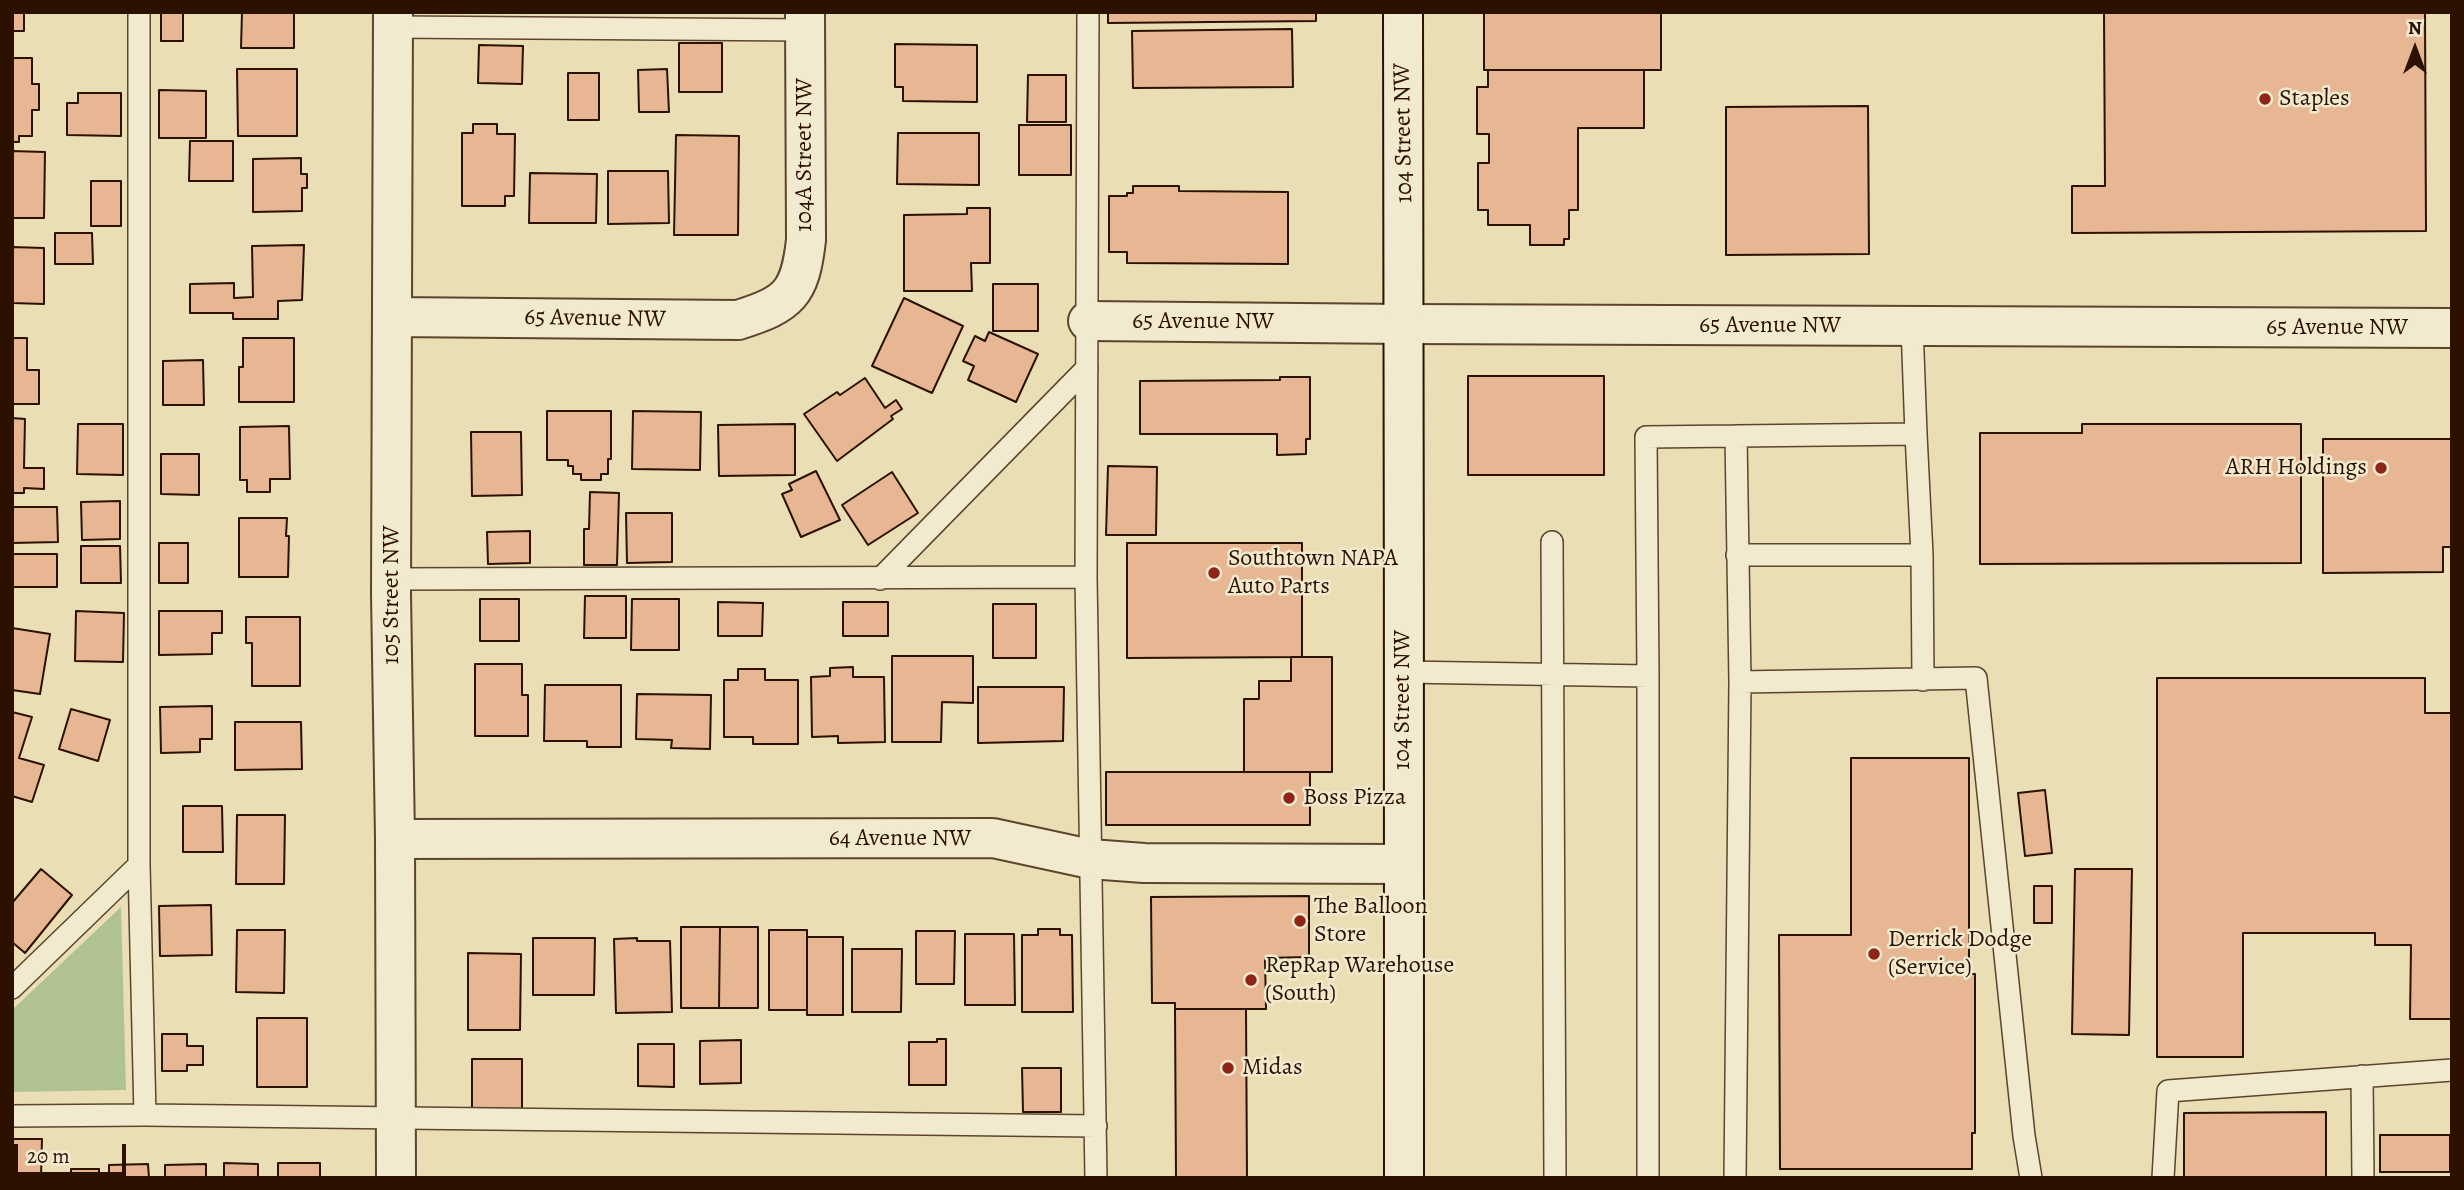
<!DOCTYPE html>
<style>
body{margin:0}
#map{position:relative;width:2464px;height:1190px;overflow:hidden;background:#eadeb5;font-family:Alegreya,serif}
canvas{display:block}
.frame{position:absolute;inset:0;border:14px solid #2c1000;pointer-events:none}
.north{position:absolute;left:2380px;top:14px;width:70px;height:70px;-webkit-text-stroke:5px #f1eacf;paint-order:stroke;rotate:0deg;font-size:19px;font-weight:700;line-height:28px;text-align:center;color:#2c1000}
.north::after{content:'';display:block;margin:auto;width:24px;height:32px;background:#2c1000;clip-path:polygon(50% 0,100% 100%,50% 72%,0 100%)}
.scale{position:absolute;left:14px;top:1144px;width:112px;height:32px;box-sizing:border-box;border:4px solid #2c1000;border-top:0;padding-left:9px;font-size:21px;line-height:24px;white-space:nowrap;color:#2c1000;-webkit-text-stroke:5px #f1eacf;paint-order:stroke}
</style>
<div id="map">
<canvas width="2464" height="1190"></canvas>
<div class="frame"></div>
<div class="north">N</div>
<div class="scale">20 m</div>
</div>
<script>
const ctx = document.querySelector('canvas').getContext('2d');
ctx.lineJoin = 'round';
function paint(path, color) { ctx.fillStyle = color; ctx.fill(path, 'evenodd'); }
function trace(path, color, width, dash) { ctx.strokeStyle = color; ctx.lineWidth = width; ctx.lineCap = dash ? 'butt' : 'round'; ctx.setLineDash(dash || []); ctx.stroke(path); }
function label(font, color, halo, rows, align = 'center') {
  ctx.font = font + ' Alegreya,serif'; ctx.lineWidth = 5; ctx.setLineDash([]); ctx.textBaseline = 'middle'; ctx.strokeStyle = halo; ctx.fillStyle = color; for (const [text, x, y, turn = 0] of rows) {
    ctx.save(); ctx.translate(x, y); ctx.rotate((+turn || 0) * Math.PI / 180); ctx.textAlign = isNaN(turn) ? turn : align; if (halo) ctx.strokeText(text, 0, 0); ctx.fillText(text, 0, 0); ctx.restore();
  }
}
paint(new Path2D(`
 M121 907 126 1090 12 1092V1010Z`), '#b1c292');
const building = new Path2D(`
 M12 12H24V31H12Z
 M161 12H183V41H161Z
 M242 12H294V48H241Z
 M1108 12H1316V21L1108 23Z
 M1484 12H1661V70H1484Z
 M2104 12H2425L2426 231 2072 233V186H2105Z
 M1292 29 1293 87 1133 88 1132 31Z
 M679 43H722V92H679Z
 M895 44 977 45V102L903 101V87H895Z
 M479 45 523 46 522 84 478 83Z
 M12 58H32V84H39V110H32V136H19V142H12Z
 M237 69H297V136H238Z
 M667 69 669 112H639L638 70Z
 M1488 70H1644V128H1578V210H1569V239H1564V245H1530V225H1488V210H1478V163H1489V134H1477V87H1488Z
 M568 73H599V120H568Z
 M1028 75H1066V122H1027Z
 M159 90 206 91V138H159Z
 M78 93H121V136L67 135V103H78Z
 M1868 106 1869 254 1726 255V107Z
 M473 124H497V134H515L514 196H505V206H462V133H473Z
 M1019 125H1071V175H1019Z
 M898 133H979V185L897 184Z
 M676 135 739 136 738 235H674Z
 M190 141H233V181H189Z
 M12 151 45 152 44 218H12Z
 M301 158V174H307V188H302V211L253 212V159Z
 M608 171H668L669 223 608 224Z
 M530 173 597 174 596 223H529Z
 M91 181H121V226H91Z
 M1133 186H1179V191L1288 192V264L1127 263V252H1109V196H1127V193H1133Z
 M967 208H990V263H971L972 291H904V215L967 214Z
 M55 233H92L93 264H55Z
 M304 245 302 300 278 301V319H233V313H190V284L234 283V298L253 297 252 246Z
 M12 247 44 248V304L12 303Z
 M993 284H1038V331H993Z
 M904 298 963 326 932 393 872 366Z
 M989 332 1038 354 1016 402 968 380 974 366 963 361 975 336 985 341Z
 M12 338H27V370H39V404H12Z
 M243 338H294V402H239V367H243Z
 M203 360 204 405H163V361Z
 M1468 376H1604V475H1468Z
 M1280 377H1310V439H1306V454L1277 455V434H1140V381L1280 380Z
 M865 378 885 408 896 400 902 409 891 416 893 419 837 461 804 414 837 392 840 395Z
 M547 411H611V459H608V474H601V480H581V474H573V466H568V460H547Z
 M633 411 701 412 700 470 632 469Z
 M12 418 25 419 24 468H44V489L24 488V493H12Z
 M78 424H123V475L77 474Z
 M795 424V475L719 476 718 425Z
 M2082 424H2301V563L1980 564V433H2082Z
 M289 426 290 479H270V492H247V480H240V427Z
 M471 432H521L522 495 472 496Z
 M2323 439H2452V547H2443V572L2323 573Z
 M161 454H199V495L161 494Z
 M1108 466 1157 467 1156 535H1106Z
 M816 471 840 520 801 537 782 494 792 490 789 484Z
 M892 472 918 513 868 545 842 505Z
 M590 492 619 493 617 565H584V529H589Z
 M120 501V539L82 540 81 502Z
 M12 507H57L58 542 12 543Z
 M626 513H672V562L627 563Z
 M239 518H287L286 536H289L288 577H239Z
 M530 531V563L488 564 487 532Z
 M159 543H188V583H159Z
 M1127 543H1302V657L1127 658Z
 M81 546H120L121 583H81Z
 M12 554H57V587H12Z
 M585 596H626V638H584Z
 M480 599H519V641H480Z
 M632 599H679V650H631Z
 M718 602 763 603 762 636H718Z
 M843 602H888V636H843Z
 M993 604H1036V658H993Z
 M76 611 124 613 123 662 75 661Z
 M159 611H222V633H212V654L159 655Z
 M246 617H300V686H252V643H246Z
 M12 628 50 634 40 694 12 690Z
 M892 656H973V703L942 702 941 742H892Z
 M1291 657H1332V772H1244V699H1259V681H1291Z
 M475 664H522V695H528V736H475Z
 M853 667V677H884L885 742 838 743V736L812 737 811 677 830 676V668Z
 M738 669H765V680H798V744H753V737H724V680H738Z
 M2157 678H2425V713H2452V1019H2410L2411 945H2375V933H2243V1057H2157Z
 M545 685H621V747H587V741H544Z
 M978 687H1064L1063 741 978 743Z
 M637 694 711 695 710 749 671 748 672 740 636 739Z
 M212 706V739H200V752L161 753 160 707Z
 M71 709 110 720 98 761 59 749Z
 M12 712 32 717 19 758 44 765 32 802 12 796Z
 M235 722H301L302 769 235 770Z
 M1851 758H1969V974H1975V1133H1972V1169H1780L1779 935H1851Z
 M1106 772H1310V825H1106Z
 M2045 790 2052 853 2025 856 2018 793Z
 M183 806H222L223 852H183Z
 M237 815H285L284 884H236Z
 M41 869 72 895 25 953 12 942V903Z
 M2075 869H2132L2129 1035 2072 1034Z
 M2034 886H2052V923H2034Z
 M1309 896V957L1265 958 1266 1009H1175V1003H1152L1151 897Z
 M211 905 212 955 160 956 159 906Z
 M681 927H720L719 1008H681Z
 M720 927H758V1008H719Z
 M1038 929H1060V935H1072L1073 1012H1022V935H1038Z
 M237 930H285L284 993 236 992Z
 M769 930H807V1010H769Z
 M916 931H955L954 984H916Z
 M965 934H1014L1015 1005H965Z
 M807 937H843V1015H807Z
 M533 938H595L594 995H533Z
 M637 938V941H670L672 1012 616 1013 614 939Z
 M852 949H902L901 1012H852Z
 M468 953 521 954 520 1030H468Z
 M1175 1009H1246L1247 1178H1176Z
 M257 1018H307V1087H257Z
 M162 1034H187V1046H203V1065H187V1071H162Z
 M937 1039H946V1085H909V1042H937Z
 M741 1040V1083L700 1084V1041Z
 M638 1044H674V1087L638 1086Z
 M472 1059H522V1109L472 1108Z
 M1022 1068H1061V1112H1023Z
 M2326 1112V1178H2184V1113Z
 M2380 1135H2450V1172H2380Z
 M12 1139H42L41 1178H12Z
 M224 1163 258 1164V1178H224Z
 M278 1163H320V1178H278Z
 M148 1164 149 1178H109V1165Z
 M206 1164V1178H165V1165Z
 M71 1169H99V1178H71Z`);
paint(building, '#e6b792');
trace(building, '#2c1000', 2);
const service = new Path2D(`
 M139 12V865L145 1115
 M1088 12 1086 577 1096 1178
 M393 27 805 30
 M1912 326 1916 434
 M1552 542 1555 1178
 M1737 555H1922
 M391 579 1086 577
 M880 579 1087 368
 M1404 672 1648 676
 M1740 682 1976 678 2024 1136 2031 1178
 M12 988 139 865
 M2362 1076 2363 1178
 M12 1116 145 1115 1096 1126
 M1648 1178V676L1646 437 1736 436
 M1735 1178 1740 682 1736 436 1916 434 1922 555 1923 680
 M2163 1178 2168 1091 2452 1070`);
const minor = new Path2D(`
 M393 12 391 594 395 839 396 1178
 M394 317 738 320C789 304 800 294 806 240L805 12
 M1088 321 1406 324 2452 328
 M395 839 993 838 1090 859 1144 863 1402 864`);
const secondary = new Path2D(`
 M1403 12C1407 401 1401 789 1404 1178`);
trace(service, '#5c442d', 24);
trace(minor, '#5c442d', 42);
trace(secondary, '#2c1000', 42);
trace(service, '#f1eacf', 21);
trace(minor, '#f1eacf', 38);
trace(secondary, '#f1eacf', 38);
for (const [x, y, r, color] of [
 [2265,99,7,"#8f2418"],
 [2381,468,7,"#8f2418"],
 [1214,573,7,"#8f2418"],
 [1289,798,7,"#8f2418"],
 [1300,921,7,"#8f2418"],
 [1874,954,7,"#8f2418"],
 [1251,980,7,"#8f2418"],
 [1228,1068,7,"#8f2418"]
]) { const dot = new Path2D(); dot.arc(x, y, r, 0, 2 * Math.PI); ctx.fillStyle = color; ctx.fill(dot); trace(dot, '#f1eacf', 2.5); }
label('24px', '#2c1000', '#f1eacf', [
 ["Staples",2279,99],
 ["ARH Holdings",2367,468,"right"],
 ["Southtown NAPA",1228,559],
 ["Auto Parts",1228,587],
 ["Boss Pizza",1303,798],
 ["The Balloon",1314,907],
 ["Store",1314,935],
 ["Derrick Dodge",1888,940],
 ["(Service)",1888,968],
 ["RepRap Warehouse",1265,966],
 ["(South)",1265,994],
 ["Midas",1242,1068]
], 'left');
label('24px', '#2c1000', '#f1eacf', [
 ["104 Street NW",1404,133,-91],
 ["104A Street NW",805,155,-90],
 ["65 Avenue NW",595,319,1],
 ["65 Avenue NW",1203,322],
 ["65 Avenue NW",1770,326],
 ["65 Avenue NW",2337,328],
 ["105 Street NW",392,595,-90],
 ["104 Street NW",1403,700,-90],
 ["64 Avenue NW",900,839]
]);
</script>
